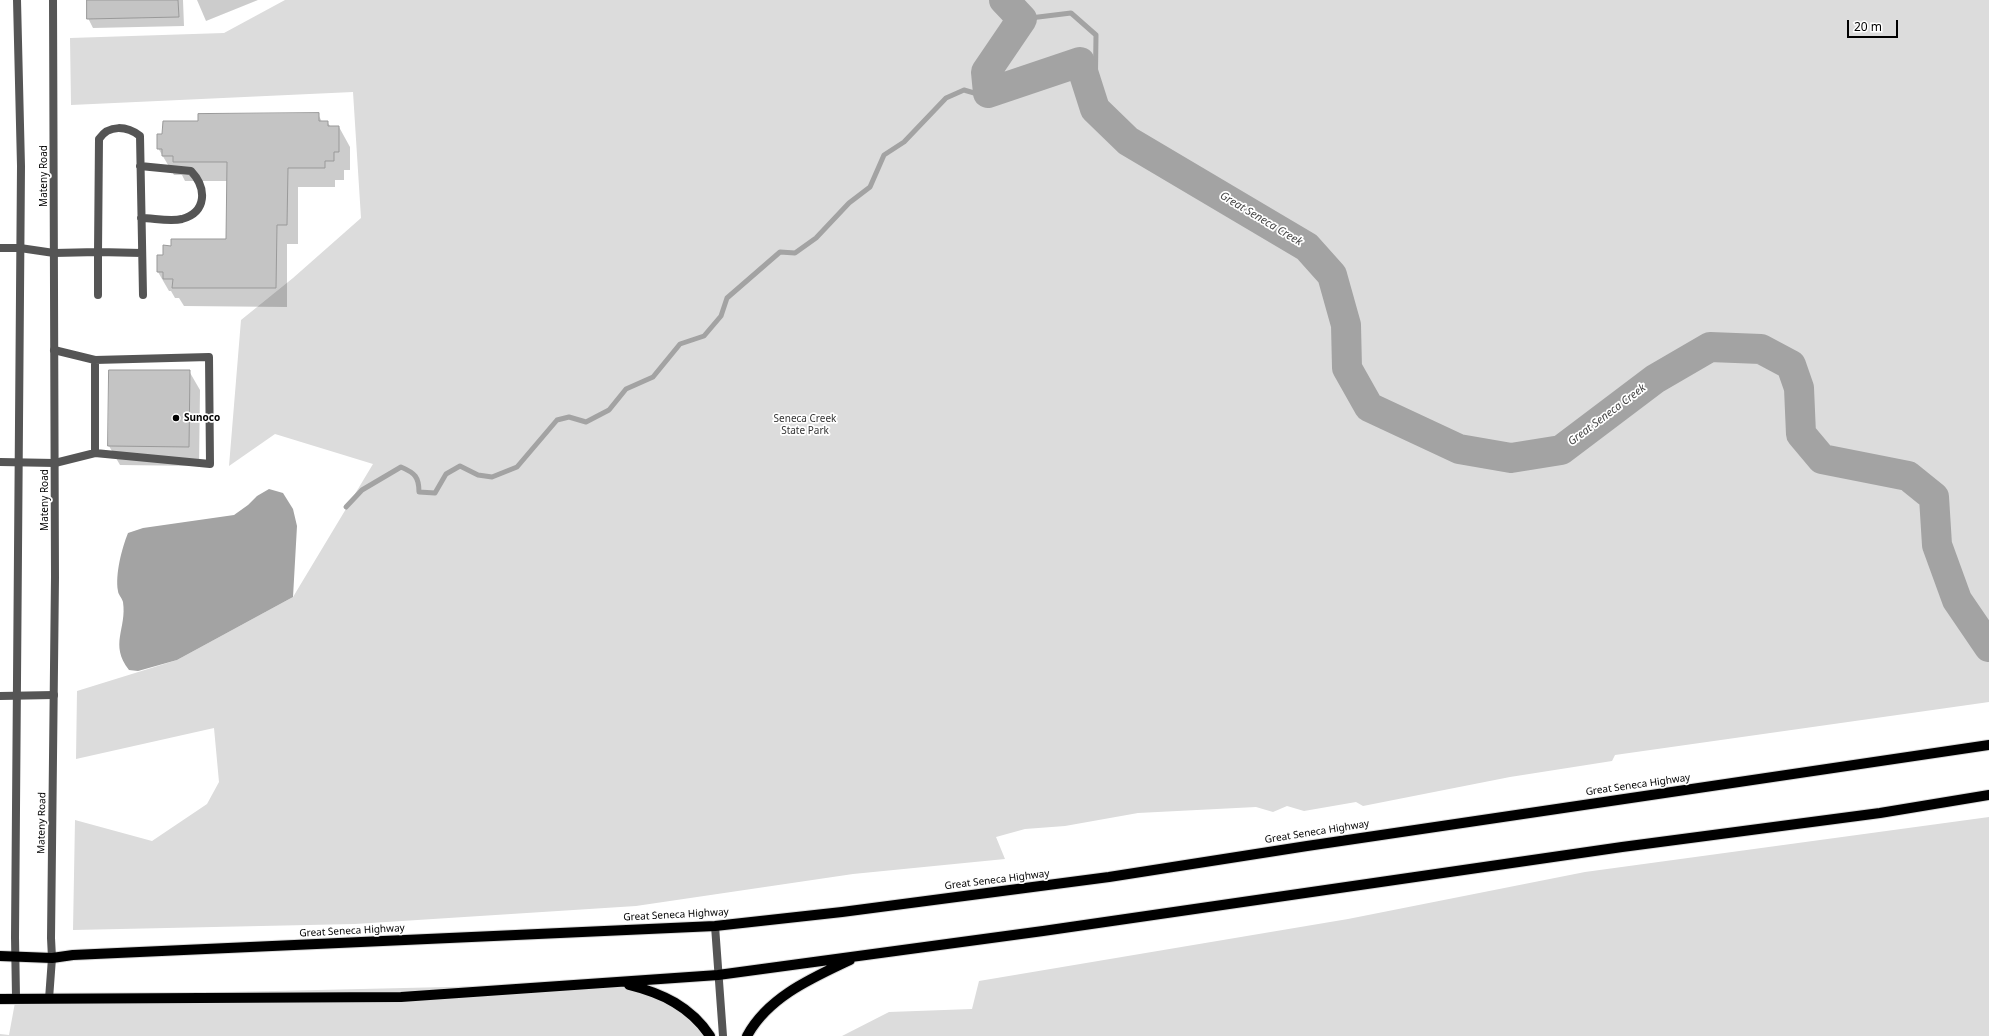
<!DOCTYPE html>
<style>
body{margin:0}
#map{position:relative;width:1989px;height:1036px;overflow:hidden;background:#fff;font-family:"Noto Sans",sans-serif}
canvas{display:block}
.scale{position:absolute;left:1847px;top:20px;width:51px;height:18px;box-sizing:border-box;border:2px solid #000;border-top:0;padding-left:5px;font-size:12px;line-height:14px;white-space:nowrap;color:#000;-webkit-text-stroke:3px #fff;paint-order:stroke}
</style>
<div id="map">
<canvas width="1989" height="1036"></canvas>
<div class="scale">20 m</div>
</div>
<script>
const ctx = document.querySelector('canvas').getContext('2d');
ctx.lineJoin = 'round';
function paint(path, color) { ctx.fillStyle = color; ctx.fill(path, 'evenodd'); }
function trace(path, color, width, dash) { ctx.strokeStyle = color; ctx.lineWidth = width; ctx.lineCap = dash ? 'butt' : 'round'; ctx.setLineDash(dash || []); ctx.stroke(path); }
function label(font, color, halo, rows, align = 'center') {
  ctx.font = font + ' "Noto Sans",sans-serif'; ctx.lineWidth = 3.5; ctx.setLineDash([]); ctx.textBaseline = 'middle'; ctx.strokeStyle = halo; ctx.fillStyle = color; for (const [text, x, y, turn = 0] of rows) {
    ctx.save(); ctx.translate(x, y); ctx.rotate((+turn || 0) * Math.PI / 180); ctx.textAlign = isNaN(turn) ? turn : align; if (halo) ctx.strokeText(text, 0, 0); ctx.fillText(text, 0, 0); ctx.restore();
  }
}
paint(new Path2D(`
 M285 0H1989V702L1615 755 1612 761 1510 777 1363 806 1356 802 1304 811 1287 806 1273 812 1256 807 1138 813 1065 826 1025 829 996 837 1005 859 853 874 636 906 355 924 73 930 75 820 152 841 207 804 219 782 214 728 76 759 77 691 177 660 293 597 373 464 275 434 229 466 241 320 293 278 361 218 353 92 71 105 70 38 224 33Z
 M1989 817V1036H842L889 1012 972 1009 979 981 1348 919 1585 872Z
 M620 983 671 1000 704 1036H0V1034L9 1035 16 997Z`), '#dcdcdc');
paint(new Path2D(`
 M269 489 283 493 293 509 297 526 293 597 177 660 138 671 129 670C109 644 127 629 123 602 122 598 118 594 118 591 115 574 122 548 128 533L143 528 234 515 248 505 257 496Z`), '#a3a3a3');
paint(new Path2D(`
 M88 0H183L184 26 93 28 88 18Z
 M197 0H258L206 21Z
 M318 114 322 122H327L331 127H339L350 147V170H344V180H335V187H298V244H287V307L184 306 179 298H175L171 291H169L158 272 164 256 172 247 227 240 228 181H185L182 175H174L158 148 163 135 199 122Z
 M189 371 200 390 199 466 120 465 109 446Z`), '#0003');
trace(new Path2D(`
 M1022 19 1071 13 1096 35 1095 109
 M346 507 362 490 401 467C415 473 419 477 419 492L435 493 446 474 460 466 478 475 492 477 517 467 557 420 569 417 586 422 609 410 626 389 653 377 680 344 704 336 721 316 727 298 780 252 795 253 816 238 849 203 870 187 884 155 904 142 946 98 964 90 981 95 988 93`), '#a3a3a3', 5);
trace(new Path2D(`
 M1004 0 1022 19 986 72 988 93 1080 62 1095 109 1128 141 1307 247 1332 275 1346 325 1347 368 1369 407 1459 449 1511 458 1561 450 1655 379 1710 347 1761 349 1791 365 1799 388 1801 434 1822 459 1908 476 1934 497 1937 545 1957 600 1989 647`), '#a3a3a3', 30);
const building = new Path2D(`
 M87 0H178L179 17 87 19Z
 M319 113V121H328V126H339V152H334V161H325V168H288L287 225H277L276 288H172L173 279H163V272H157V255H163V245L171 246V239H226L227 162H173V156H162V149H157V134H162L163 121H198V114Z
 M109 370H190L189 447 108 446Z`);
paint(building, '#c4c4c4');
trace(building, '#999', 1);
const primary = new Path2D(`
 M0 956 52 958 73 955 715 926 842 912 1109 877 1307 846 1989 745
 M629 985C662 993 691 1007 710 1036
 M0 999 401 997 718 975 1043 931 1622 847 1880 813 1989 795
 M747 1036C768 997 812 978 850 960`);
trace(primary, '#dbdbdb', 12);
trace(new Path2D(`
 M140 166 191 171C207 188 207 212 182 219 170 222 153 218 141 218
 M0 248H20L54 253 98 252 99 139C109 124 127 126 140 136L143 295
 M98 295V252L142 253
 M95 360 209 357 210 464 95 453
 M0 462 55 463 95 453V360L54 350
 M0 696 54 695
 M715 926 723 1036`), '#555', 8);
trace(new Path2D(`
 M16 997 15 937 21 166 17 0
 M49 999 52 958 51 938 55 577 53 0`), '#555', 8);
trace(primary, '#000', 10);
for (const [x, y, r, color] of [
 [176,418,4,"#000"]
]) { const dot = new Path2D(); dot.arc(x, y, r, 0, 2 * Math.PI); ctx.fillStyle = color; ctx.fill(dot); trace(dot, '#fff', 1.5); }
label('10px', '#000', '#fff', [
 ["Mateny Road",44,176,-90],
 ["Mateny Road",45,500,-90],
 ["Great Seneca Highway",1638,785,-8],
 ["Mateny Road",42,823,-89],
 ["Great Seneca Highway",1317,832,-9],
 ["Great Seneca Highway",997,880,-7],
 ["Great Seneca Highway",676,915,-3],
 ["Great Seneca Highway",352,931,-3]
]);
label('bold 10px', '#000', '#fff', [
 ["Sunoco",184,418]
], 'left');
label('10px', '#333', '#fff', [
 ["Seneca Creek",805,419],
 ["State Park",805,431]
]);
label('italic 11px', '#444', '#fff', [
 ["Great Seneca Creek",1261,219,31],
 ["Great Seneca Creek",1607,415,-37]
]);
</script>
